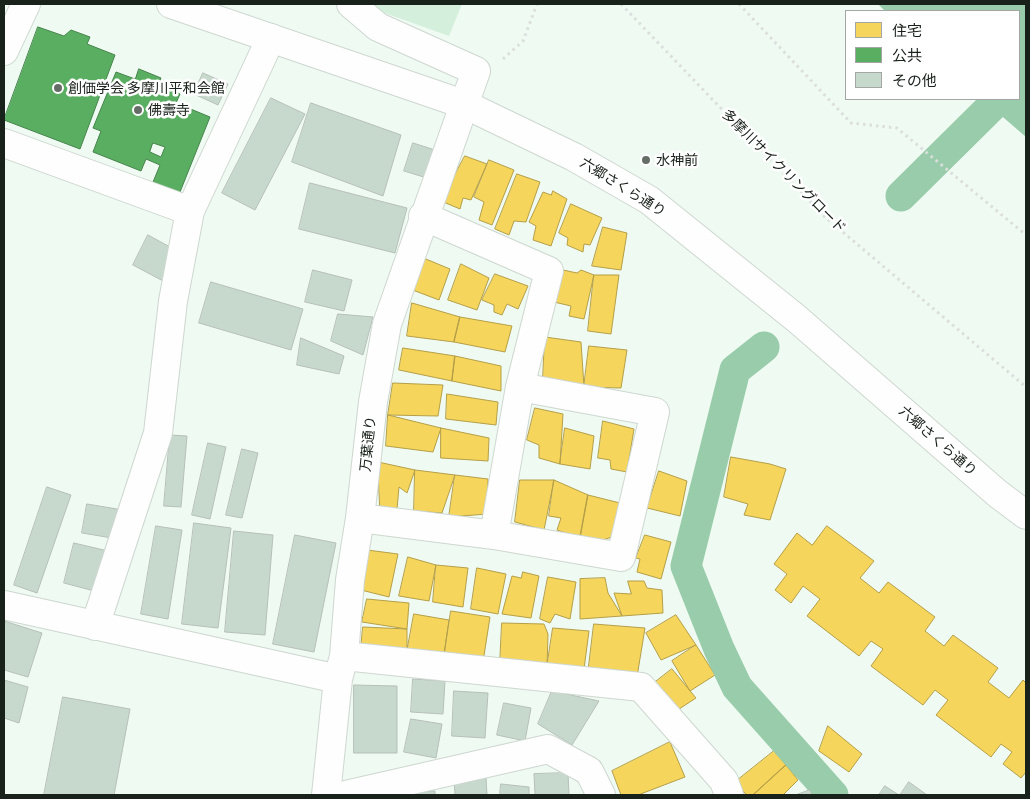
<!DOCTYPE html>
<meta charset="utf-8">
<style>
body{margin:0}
#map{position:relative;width:1030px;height:799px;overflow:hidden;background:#effaf2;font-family:Commissioner,"Noto Sans JP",sans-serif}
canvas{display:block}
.frame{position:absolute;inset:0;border:5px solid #19211b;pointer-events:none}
.legend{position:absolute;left:845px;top:10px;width:175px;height:90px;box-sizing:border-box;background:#fff;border:1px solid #a3a6a4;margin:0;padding:6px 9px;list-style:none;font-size:15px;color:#19211b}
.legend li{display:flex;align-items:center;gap:10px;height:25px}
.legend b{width:25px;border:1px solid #a3a6a4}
</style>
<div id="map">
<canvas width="1030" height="799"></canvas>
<div class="frame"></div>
<ul class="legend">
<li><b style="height:14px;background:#f6d55c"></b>住宅</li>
<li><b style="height:14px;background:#5aae61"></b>公共</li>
<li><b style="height:14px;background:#c7d9cd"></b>その他</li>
</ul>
</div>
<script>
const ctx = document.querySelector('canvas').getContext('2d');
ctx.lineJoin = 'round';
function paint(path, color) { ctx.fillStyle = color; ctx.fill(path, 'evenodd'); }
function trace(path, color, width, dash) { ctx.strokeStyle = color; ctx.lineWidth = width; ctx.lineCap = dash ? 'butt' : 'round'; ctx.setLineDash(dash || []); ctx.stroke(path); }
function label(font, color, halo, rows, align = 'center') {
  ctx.font = font + ' Commissioner,"Noto Sans JP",sans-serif'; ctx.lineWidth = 5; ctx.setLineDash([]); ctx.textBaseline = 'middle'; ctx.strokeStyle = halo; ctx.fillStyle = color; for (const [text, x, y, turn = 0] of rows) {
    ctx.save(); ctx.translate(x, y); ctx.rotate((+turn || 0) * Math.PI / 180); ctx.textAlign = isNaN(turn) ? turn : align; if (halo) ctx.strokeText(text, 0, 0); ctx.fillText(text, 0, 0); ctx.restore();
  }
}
paint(new Path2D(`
 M374 4H462L449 36 379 11Z`), '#d4f0dd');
paint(new Path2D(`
 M878 4H1026V137L982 99H1019V11H885Z`), '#98ccaa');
const homes = new Path2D(`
 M465 156 487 164 471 200 463 198 460 209 441 201Z
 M489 160 514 170 492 225 479 220 484 202 474 197Z
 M517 174 540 182 526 222 514 221 509 235 495 229Z
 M553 191 567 199 551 246 533 240 536 226 529 222 543 192 551 195Z
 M571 204 602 218 590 245 584 244 583 252 567 245 568 238 559 233Z
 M603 227 627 233 621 270 592 266Z
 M421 257 450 269 439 300 410 289Z
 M461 264 489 278 477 310 448 300Z
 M563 270 577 273 581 270 594 275 584 319 569 316 571 306 554 302Z
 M495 274 528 286 518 309 507 304 502 315 494 312V305L482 300Z
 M594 275H619L611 334 588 331Z
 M412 303 460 317 454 342 407 336Z
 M460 317 512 326 505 352 454 342Z
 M545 337 581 342 584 387 543 378Z
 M589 346 627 350 621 388 584 387Z
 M403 348 455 356 452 381 399 370Z
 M455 356 501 366V391L452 381Z
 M393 383 443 385 438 416 388 415Z
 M447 394 498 402 496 425 446 419Z
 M535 408 563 414 560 464 539 458V445L527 440Z
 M388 415 441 428 433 452 386 446Z
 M603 421 634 429 627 472 611 469 610 460 598 458Z
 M441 428 489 438 488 461 441 458Z
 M565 428 594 436 590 469 560 464Z
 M731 457 770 464 786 469 770 520 744 515 748 504 724 497Z
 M378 462 415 470 407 493 399 487 397 509 380 506Z
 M415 470 455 475 442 513 414 511Z
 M659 471 687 481 680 516 647 508Z
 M455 475 488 479 487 514 449 517Z
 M520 480H554L544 530 515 522Z
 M554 480 588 495 580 538 557 530 561 518 549 516Z
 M588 495 620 503 612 537 600 541 580 538Z
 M827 526 874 561 860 578 879 593 888 582 935 617 925 631 944 646 953 635 998 668 988 682 1009 698 1023 680 1026 683V772L1021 778 1003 764 1012 752 1001 744 991 757 936 715 948 700 935 690 923 705 871 666 883 649 871 641 859 656 807 616 820 599 803 586 791 603 775 590 787 574 774 564 797 533 812 545Z
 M645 535 671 542 661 579 637 572 640 559 636 558Z
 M367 550 398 554 389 597 361 590Z
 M408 557 436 565 429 601 399 596Z
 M436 565 468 568 463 607 433 602Z
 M477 568 506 574 498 614 471 609Z
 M523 572 539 576 531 618 502 614 512 576 521 578Z
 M548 577 576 582 570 619 555 614 550 623 540 619Z
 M605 578 608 593 622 616 580 619V579Z
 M628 581H644L647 588 662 590 663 613 622 616 614 593 631 594Z
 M367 599 409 603 407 629 362 622Z
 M451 611 490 617 483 662 444 656Z
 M414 614 449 620 444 656 407 652Z
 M676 615 696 645 661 660 646 633Z
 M502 623 544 624 548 634 547 667 500 664Z
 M594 624 645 628 637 677 588 674Z
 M363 627 407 629V652L361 649Z
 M553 628 589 631 584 669 547 667Z
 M696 645 715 675 690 691 672 661Z
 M672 669 696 698 673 713 649 687Z
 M828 726 862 754 849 772 819 751Z
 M670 742 685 777 638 795H621L612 771Z
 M774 751 786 765 753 795H747L734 783Z
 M786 765 798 780 783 795H753Z`);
paint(homes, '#f6d55c');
trace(homes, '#b49f48', 1);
const public = new Path2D(`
 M38 27 64 36 71 30 90 37 87 44 115 55 80 149 4 120Z
 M139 69 161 78 158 85 180 94 176 103 210 117 178 197 151 187 160 165 146 159 141 171 93 152 101 131 93 128 116 72 135 79ZM153 143 165 147 161 157 150 152Z`);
paint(public, '#5aae61');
trace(public, '#46844c', 1);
trace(new Path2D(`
 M901 196 992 106
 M764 347 735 370 686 566 719 649 737 687 833 795`), '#98ccaa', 31);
const building = new Path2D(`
 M203 73 228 84 218 105 194 94Z
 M271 98 305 114 255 210 222 193Z
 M311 103 401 135 383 196 292 162Z
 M413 143 435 150 427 178 404 171Z
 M310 183 407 208 395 253 299 229Z
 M148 235 181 253 165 282 133 265Z
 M313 270 352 280 344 311 305 302Z
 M211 282 303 309 291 350 199 323Z
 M338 314 373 317 363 355 331 341Z
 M301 338 344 356 339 374 297 365Z
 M170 435 187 436 181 507 164 506Z
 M208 443 226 447 210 519 192 515Z
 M242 449 258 453 242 518 226 515Z
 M47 487 71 495 37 593 14 585Z
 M87 504 123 510 118 539 82 533Z
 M194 523 231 528 218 628 182 624Z
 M156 526 182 530 168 619 141 614Z
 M234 531 273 535 265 635 225 632Z
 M295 535 336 543 314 652 273 644Z
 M74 543 108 551 98 592 64 583Z
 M4 621 42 633 28 677 4 670Z
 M413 679 445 681 443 714 411 712Z
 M4 680 28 687 19 723 4 718Z
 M354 685 397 686V753H354Z
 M454 691 488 693 485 738 452 736Z
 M552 691 599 701 572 745 538 724Z
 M63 697 130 709 114 795H44Z
 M504 703 531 708 525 741 497 735Z
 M411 719 442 724 436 758 404 752Z
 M568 773 569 795H535L534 774Z
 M486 777 487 795H455L454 778Z
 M909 782 927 795H900Z
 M501 784 529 787V795H500Z
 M885 786 899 795H879Z
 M810 790 812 795H796Z
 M400 791H435V795H400Z`);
paint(building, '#c7d9cd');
trace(building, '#b6bfb9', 1);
const street = new Path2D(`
 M4 51 26 4
 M4 143 190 211
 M360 518 494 535 621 557 655 412 520 387 549 271 423 216
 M494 535 520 387
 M4 605 338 679
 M95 626 158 433 173 301 190 211 271 38
 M344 656 641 687 724 781 729 795
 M326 795 338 679 344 656 350 580 360 518 373 402 387 324 476 71 378 27 351 4
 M346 795 548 749 589 771 601 795`);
const secondary = new Path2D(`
 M171 4 466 105 574 157 649 200 797 319 998 494 1026 515`);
trace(street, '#ced7d0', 30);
trace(secondary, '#ced7d0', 30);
trace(new Path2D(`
 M621 4 825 217 1026 387
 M739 4 851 123 897 128 1026 235
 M503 59 523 41 537 4`), '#dbdedc', 3, [2.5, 4]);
trace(street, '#fdfefd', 28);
trace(secondary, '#fdfefd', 28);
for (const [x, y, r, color] of [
 [58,88,5,"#646d66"],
 [138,110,5,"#646d66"],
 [646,160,5,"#646d66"]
]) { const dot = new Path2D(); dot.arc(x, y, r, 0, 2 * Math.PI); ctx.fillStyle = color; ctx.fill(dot); trace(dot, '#fff', 2); }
label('14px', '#19211b', '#fff', [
 ["創価学会 多摩川平和会館",68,88],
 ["佛壽寺",148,110],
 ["水神前",656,160]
], 'left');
label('14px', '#19211b', '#fff', [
 ["多摩川サイクリングロード",784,171,45],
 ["六郷さくら通り",623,187,32],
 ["六郷さくら通り",938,441,41],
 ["万葉通り",368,444,-84]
]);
</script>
